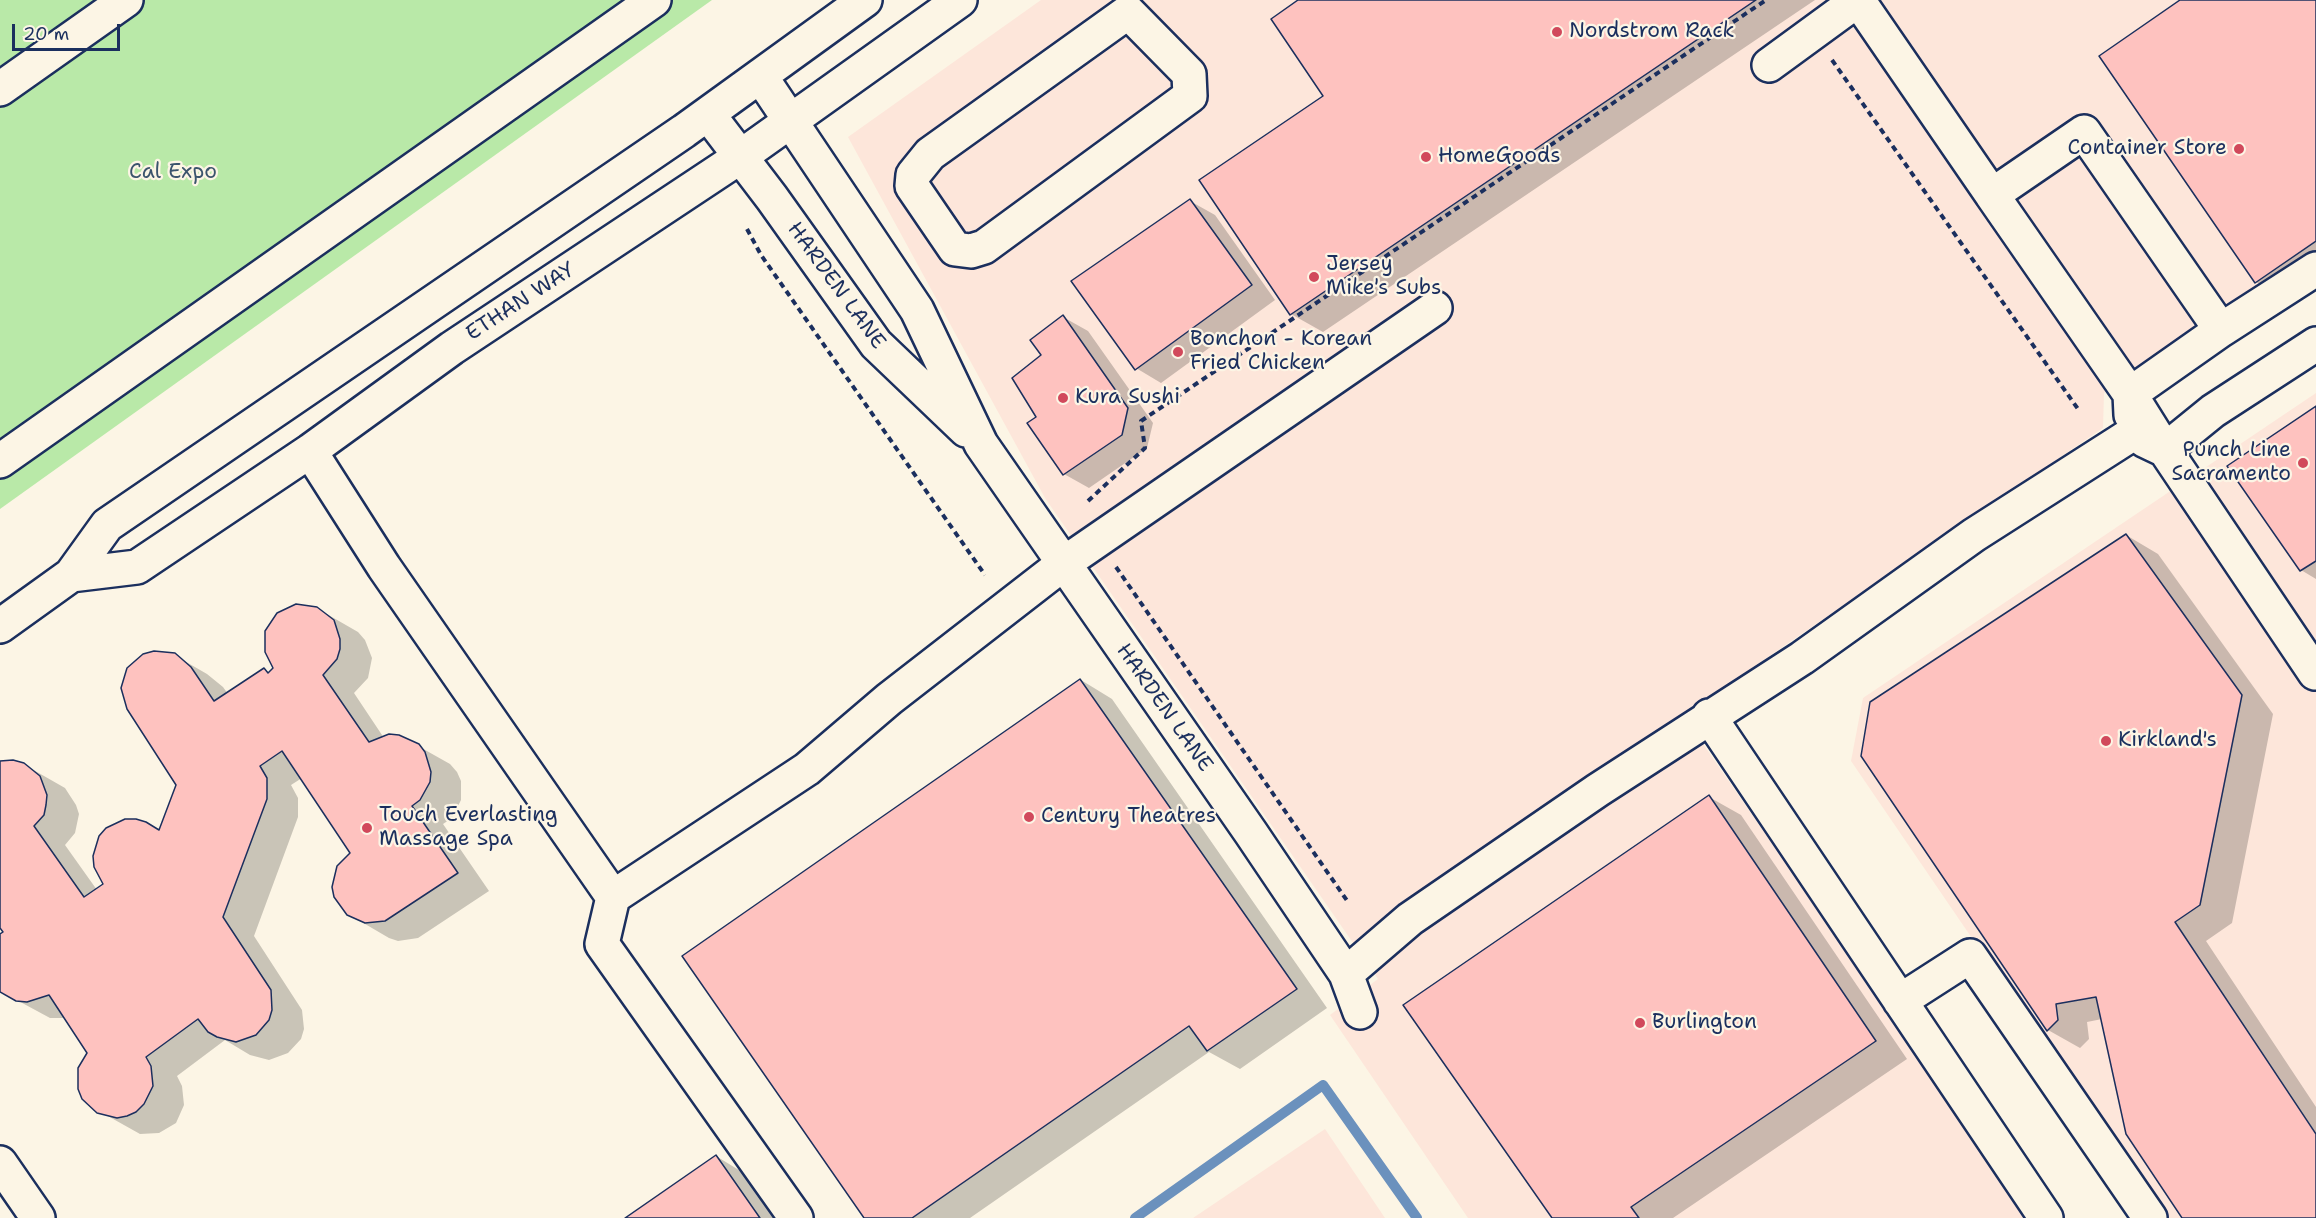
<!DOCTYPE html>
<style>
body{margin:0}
#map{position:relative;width:2316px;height:1218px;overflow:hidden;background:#fcf5e5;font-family:"Shantell Sans",sans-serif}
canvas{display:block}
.scale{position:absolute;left:12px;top:24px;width:108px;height:27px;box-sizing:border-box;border:3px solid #1b2f5e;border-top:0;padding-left:8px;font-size:18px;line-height:21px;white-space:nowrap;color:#1b2f5e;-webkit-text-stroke:4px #fcf5e5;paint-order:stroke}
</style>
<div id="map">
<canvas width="2316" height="1218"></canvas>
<div class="scale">20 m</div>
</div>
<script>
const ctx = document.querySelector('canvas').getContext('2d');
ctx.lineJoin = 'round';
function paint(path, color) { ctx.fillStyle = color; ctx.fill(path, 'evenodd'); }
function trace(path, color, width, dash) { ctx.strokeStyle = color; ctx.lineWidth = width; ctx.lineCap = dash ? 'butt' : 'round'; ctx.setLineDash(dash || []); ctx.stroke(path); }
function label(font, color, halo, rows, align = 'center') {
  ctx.font = font + ' "Shantell Sans",sans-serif'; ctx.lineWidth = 4.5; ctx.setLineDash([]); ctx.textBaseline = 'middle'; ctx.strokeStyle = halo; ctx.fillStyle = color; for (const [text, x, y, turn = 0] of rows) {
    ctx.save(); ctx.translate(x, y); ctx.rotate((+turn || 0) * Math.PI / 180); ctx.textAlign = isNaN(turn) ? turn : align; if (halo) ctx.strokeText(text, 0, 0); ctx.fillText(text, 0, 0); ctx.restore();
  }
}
paint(new Path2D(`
 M1041 0H2316V251L2104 393 2103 428 1683 715 2032 1218H1468L1330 1015 1378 979 1045 498 848 137Z
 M2316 393V1218H2163L1851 761 1863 698Z
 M1325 1129 1385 1218H1193Z`), '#fde6da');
paint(new Path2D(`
 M0 0H712L0 509Z`), '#b9e9a8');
paint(new Path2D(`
 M1301 0H1815L1323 332 1291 314 1325 97Z
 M2183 0H2316V272L2280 296 2256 282Z
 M1190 201 1215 215 1275 300 1161 383 1136 368Z
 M1063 317 1088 331 1153 423 1147 448 1089 488 1064 474 1038 417 1043 355Z
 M2316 408V579L2301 570Z
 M2126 535 2158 554 2273 714 2232 923 2206 941 2316 1107V1218H2184L2102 1019 2087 1022 2089 1039 2080 1048 2048 1030Z
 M306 605 325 613 358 632 365 640 372 658 368 678 354 693 384 738 418 746 450 764 457 772 461 781V800L452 818 443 824 489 891 418 938 398 941 389 938 348 914 352 853 302 778 291 785 298 798V817L254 936 302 1010 304 1029 301 1039 288 1053 269 1060 250 1055 225 1040 177 1076 182 1086 184 1105 176 1123 159 1133 140 1134 90 1106 84 1099 78 1078 79 1069 89 1053 66 1018H50L0 991V937L5 932 0 926V763L23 764 65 788 76 805 79 814 75 833 65 845 97 890 160 831 178 785 174 655 207 674 223 687 228 694 264 669 270 673 275 669 266 651V632L286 609Z
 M1081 680 1112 699 1327 1008 1240 1069 1209 1052 970 1218H866Z
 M1709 797 1741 815 1907 1059 1673 1218H1553Z
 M716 1156 747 1175 778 1218H628Z`), '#0003');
trace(new Path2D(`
 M1135 1218 1323 1085 1417 1218`), '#6b91bd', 10);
const building = new Path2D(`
 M1298 0H1756L1290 315 1199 180 1323 96 1271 19Z
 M2180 0H2316V241L2255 283 2099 56Z
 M1190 199 1252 285 1135 370 1071 281Z
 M1063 315 1128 408 1122 435 1063 475 1027 423 1036 417 1012 378 1041 355 1030 340Z
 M2316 406V561L2300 571 2227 466Z
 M2126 534 2242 695 2200 905 2175 922 2316 1134V1218H2182L2126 1134 2096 997 2056 1004 2058 1020 2047 1031 1861 756 1870 702Z
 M296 604 317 607 334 620 340 639V649L337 659 323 675 369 742 389 734 399 735 419 744 425 752 431 772 430 782 420 800 412 806 458 873 385 921 365 923 347 915 334 897 332 887 337 866 350 853 282 751 260 766 267 778V799L223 917 271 990 272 1010 269 1020 256 1035 236 1042 217 1037 208 1032 198 1019 146 1057 151 1066 153 1086 144 1104 136 1112 127 1116 117 1118 97 1113 82 1099 78 1089V1068L87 1053 49 995 27 1002 16 1001 0 992V934L3 932 0 928V761L13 760 24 763 40 776 47 795 46 805 44 815 34 826 84 897 103 884 94 867 93 856 99 836 106 828 125 819H136L146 822 159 830 176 785 127 709 121 688 127 668 143 654 154 651 175 653 191 667 214 701 264 668 268 673 273 668 265 652V631L277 613Z
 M1080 679 1297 989 1207 1051 1189 1026 912 1218H864L682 956Z
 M1709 795 1876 1041 1631 1207 1639 1218H1552L1403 1005Z
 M716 1155 760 1218H625Z`);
paint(building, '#fec2bf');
trace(building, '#1b2f5e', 1.5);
const minor = new Path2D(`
 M1858 0 1992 195 2084 132 2221 330
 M1128 12 1189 74 1190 96 984 247 971 251 955 249 912 186 913 175 930 154Z
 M1769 65 1858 0
 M761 77 917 310 981 444 1251 833 1346 974 1360 1012
 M0 89 126 0
 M708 114 772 198 876 344 966 430
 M1992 195 2130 394 2165 450 2315 673
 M2131 415 2130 394 2221 330 2316 269
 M2144 440 2165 450 2213 411 2316 344
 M310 451 384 567 613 897 602 944 796 1218
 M0 461 654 0
 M71 575 137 567 310 451 452 348 740 157 960 0
 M0 626 71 575 107 525 684 131 865 0
 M1709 716 2046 1218
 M613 897 807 769 889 699 1063 564 1435 308
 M1346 974 1410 919 1598 790 1802 658 1974 535 2132 434
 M1900 1001 1970 956 2150 1218
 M0 1163 38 1218`);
trace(minor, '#1b2f5e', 38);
trace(new Path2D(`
 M1832 60 2078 409
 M747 229 761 255 985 575
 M1088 501 1145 448 1141 421 1766 0
 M1116 567 1348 902`), '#1b2f5e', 4, [6, 4.5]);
trace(minor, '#fcf5e5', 33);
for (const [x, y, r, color] of [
 [1557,32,6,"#d1495b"],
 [2239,149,6,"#d1495b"],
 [1426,157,6,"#d1495b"],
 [1314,277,6,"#d1495b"],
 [1178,352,6,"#d1495b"],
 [1063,398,6,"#d1495b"],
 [2303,463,6,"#d1495b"],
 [2106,741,6,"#d1495b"],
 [1029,817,6,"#d1495b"],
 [367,828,6,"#d1495b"],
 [1640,1023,6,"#d1495b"]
]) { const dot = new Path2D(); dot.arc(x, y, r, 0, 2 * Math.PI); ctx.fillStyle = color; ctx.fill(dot); trace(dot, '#fcf5e5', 2); }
label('21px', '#1b2f5e', '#fcf5e5', [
 ["Nordstrom Rack",1569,32],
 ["Container Store",2227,149,"right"],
 ["HomeGoods",1438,157],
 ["Jersey",1326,265],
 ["Mike's Subs",1326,289],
 ["Bonchon - Korean",1190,340],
 ["Fried Chicken",1190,364],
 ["Kura Sushi",1075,398],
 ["Punch Line",2291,451,"right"],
 ["Sacramento",2291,475,"right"],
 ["Kirkland's",2118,741],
 ["Touch Everlasting",379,816],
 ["Massage Spa",379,840],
 ["Century Theatres",1041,817],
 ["Burlington",1652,1023]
], 'left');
label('21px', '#3b546d', '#fcf5e5', [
 ["Cal Expo",173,173]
]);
label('21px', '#1b2f5e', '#fcf5e5', [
 ["HARDEN LANE",836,286,54],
 ["ETHAN WAY",521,302,-33],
 ["HARDEN LANE",1164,708,55]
]);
</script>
